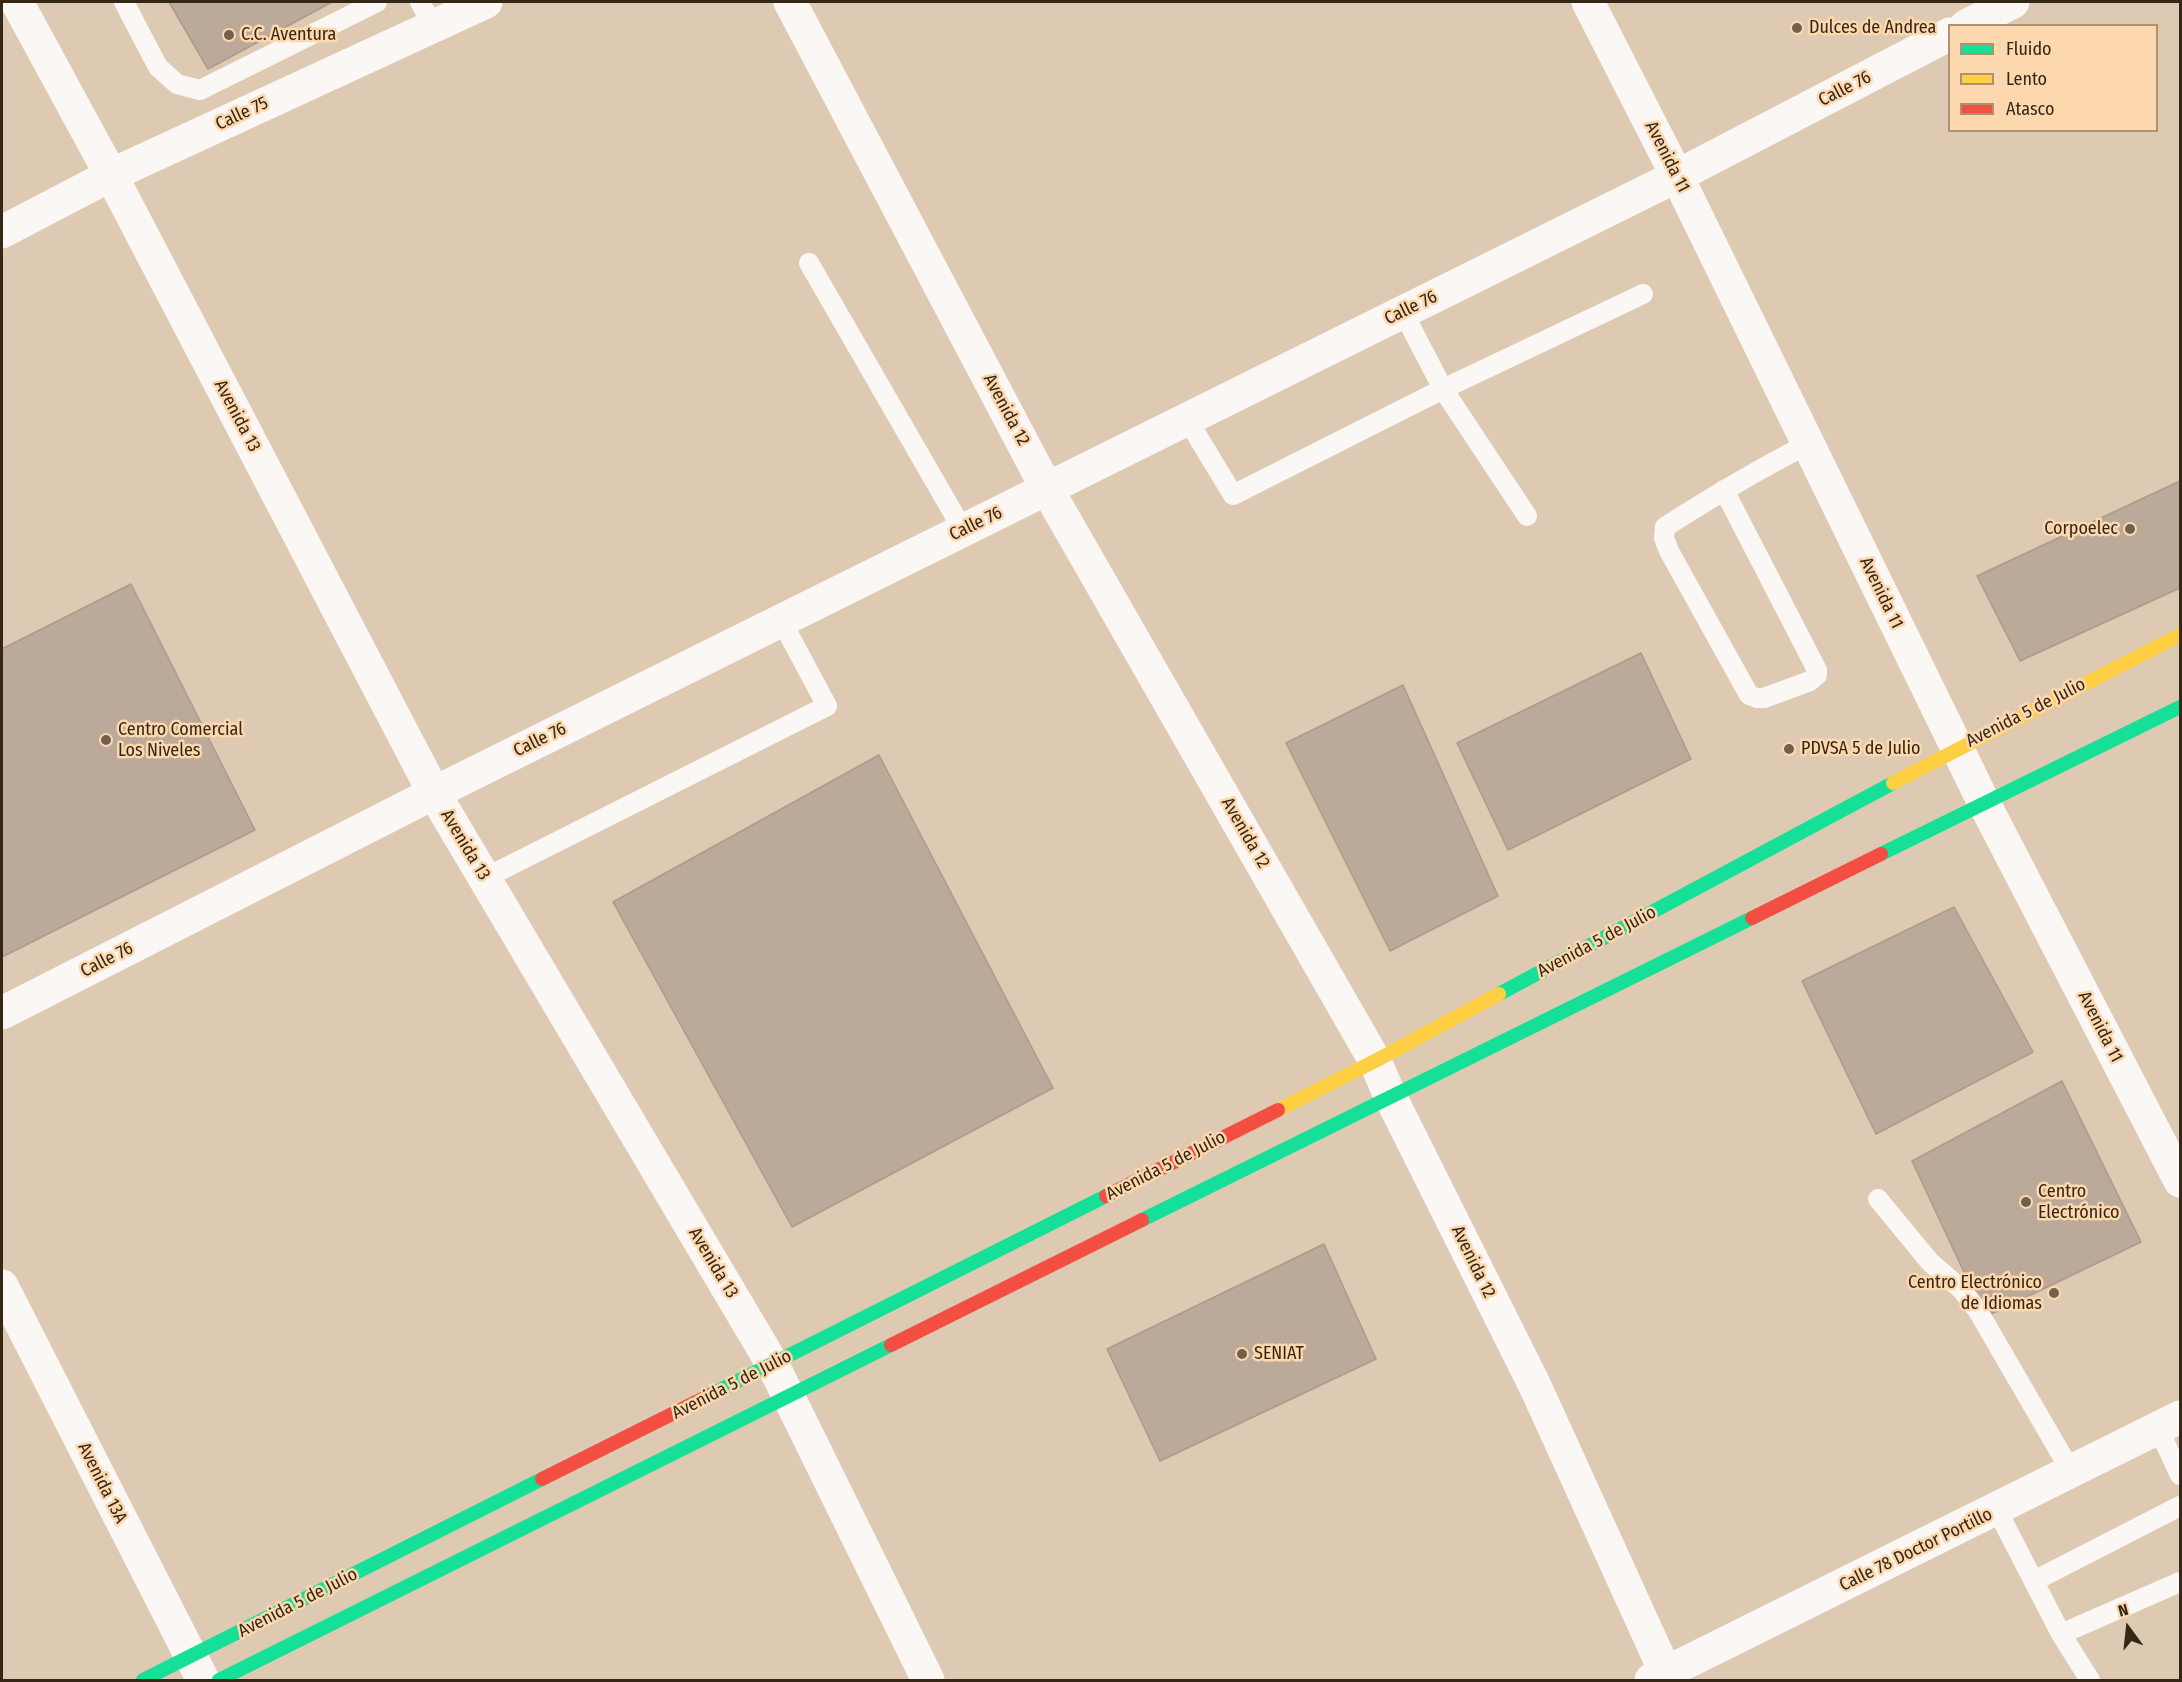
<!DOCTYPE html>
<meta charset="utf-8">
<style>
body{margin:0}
#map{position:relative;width:2182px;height:1682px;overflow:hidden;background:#decab3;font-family:"Fira Sans Condensed",sans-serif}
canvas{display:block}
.frame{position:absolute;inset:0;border:3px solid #352716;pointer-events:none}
.legend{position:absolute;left:1948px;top:24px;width:210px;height:108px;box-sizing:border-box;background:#fdd8ae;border:2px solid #ad9171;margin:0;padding:8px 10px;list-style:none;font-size:18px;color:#352716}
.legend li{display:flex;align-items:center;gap:12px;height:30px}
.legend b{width:30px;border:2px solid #ad9171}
.north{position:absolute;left:2098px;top:1598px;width:60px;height:60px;-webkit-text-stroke:4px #fdd8ae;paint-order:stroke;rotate:345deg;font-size:16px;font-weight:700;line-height:24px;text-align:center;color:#352716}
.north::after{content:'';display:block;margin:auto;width:21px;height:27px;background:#352716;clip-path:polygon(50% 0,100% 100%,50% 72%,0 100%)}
</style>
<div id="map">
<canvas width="2182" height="1682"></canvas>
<div class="frame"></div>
<ul class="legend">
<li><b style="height:8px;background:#16e098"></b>Fluido</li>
<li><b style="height:8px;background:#ffcf43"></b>Lento</li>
<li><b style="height:8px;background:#f24e42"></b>Atasco</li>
</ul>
<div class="north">N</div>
</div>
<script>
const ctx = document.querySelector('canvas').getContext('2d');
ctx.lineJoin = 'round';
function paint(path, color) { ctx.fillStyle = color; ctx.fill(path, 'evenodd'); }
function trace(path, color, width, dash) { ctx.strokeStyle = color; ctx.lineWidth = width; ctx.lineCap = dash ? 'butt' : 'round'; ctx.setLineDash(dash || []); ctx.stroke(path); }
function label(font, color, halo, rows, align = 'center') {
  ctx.font = font + ' "Fira Sans Condensed",sans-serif'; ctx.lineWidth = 5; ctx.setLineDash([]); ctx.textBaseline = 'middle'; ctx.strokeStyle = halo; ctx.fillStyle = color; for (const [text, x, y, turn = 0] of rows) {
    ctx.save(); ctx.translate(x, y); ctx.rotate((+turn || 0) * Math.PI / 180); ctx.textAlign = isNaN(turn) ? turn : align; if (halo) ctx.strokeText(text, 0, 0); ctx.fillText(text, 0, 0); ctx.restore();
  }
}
const building = new Path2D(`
 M169 2H332L208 69Z
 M2180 481V588L2020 661 1977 576Z
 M131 584 255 830 2 957V649Z
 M1641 653 1691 759 1508 850 1457 743Z
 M1403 685 1498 896 1390 951 1286 743Z
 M879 755 1053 1088 792 1227 613 902Z
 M1954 907 2033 1052 1876 1134 1802 981Z
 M2062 1081 2141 1242 1985 1317 1912 1161Z
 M1324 1244 1376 1359 1160 1461 1107 1349Z`);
paint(building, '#bba99a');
trace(building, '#ac9a8a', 1.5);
trace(new Path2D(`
 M124 2 158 67 177 84 200 90 377 2
 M420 2 433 26
 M809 263 963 530
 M1403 312 1443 389 1527 516
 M1187 419 1233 495 1443 389 1643 294
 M1724 490 1817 670V675L1810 681 1764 698H1757L1749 695 1669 551 1664 538 1665 527C1712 497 1759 469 1808 444
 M485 878 827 706 781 620
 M1878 1199 1930 1262 1962 1290 1978 1311 2072 1473
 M2158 1428 2180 1475
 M1997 1510 2061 1634 2090 1680
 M2034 1581 2180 1506
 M2061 1634 2180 1582`), '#faf7f4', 20);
trace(new Path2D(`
 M17 2 111 175 434 793 773 1365 928 1680
 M790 2 1047 489 1375 1061 1390 1096 1535 1386 1669 1680
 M1588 2 1677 176 1984 803 2180 1181
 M1966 26 2013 2
 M2 232 111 175 486 2
 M2 1013 434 793 1677 176 1950 34
 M2 1286 203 1680
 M1651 1680 2180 1417`), '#faf7f4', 33);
trace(new Path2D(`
 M1881 854 2180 707
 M1499 994 1893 783
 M1142 1220 1752 918
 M712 1394 1106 1196
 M143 1680 542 1479
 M219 1680 891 1345`), '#16e098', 14);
trace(new Path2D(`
 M1893 783 2180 635
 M1278 1110 1375 1061 1499 994`), '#ffcf43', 14);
trace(new Path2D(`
 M1752 918 1881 854
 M1106 1196 1278 1110
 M891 1345 1142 1220
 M542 1479 712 1394`), '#f24e42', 14);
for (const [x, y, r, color] of [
 [1797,28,6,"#70604d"],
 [229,35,6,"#70604d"],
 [2130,529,6,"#70604d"],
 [106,740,6,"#70604d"],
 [1789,749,6,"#70604d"],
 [2026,1202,6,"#70604d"],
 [2054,1293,6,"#70604d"],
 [1242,1354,6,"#70604d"]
]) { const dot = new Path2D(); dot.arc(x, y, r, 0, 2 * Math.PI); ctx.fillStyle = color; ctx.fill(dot); trace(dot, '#fdd8ae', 2); }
label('18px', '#352716', '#fdd8ae', [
 ["Dulces de Andrea",1809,28],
 ["C.C. Aventura",241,35],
 ["Corpoelec",2118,529,"right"],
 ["Centro Comercial",118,730],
 ["Los Niveles",118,751],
 ["PDVSA 5 de Julio",1801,749],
 ["Centro",2038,1192],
 ["Electrónico",2038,1213],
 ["Centro Electrónico",2042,1283,"right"],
 ["de Idiomas",2042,1304,"right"],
 ["SENIAT",1254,1354]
], 'left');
label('18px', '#352716', '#fdd8ae', [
 ["Calle 76",1845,89,-27],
 ["Calle 75",242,114,-25],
 ["Avenida 11",1667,157,63],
 ["Calle 76",1411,308,-26],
 ["Avenida 12",1006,410,62],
 ["Avenida 13",237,416,62],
 ["Calle 76",976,524,-26],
 ["Avenida 11",1881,593,64],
 ["Avenida 5 de Julio",2026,713,-27],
 ["Calle 76",540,740,-26],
 ["Avenida 12",1245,833,60],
 ["Avenida 13",465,845,59],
 ["Avenida 5 de Julio",1597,942,-28],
 ["Calle 76",107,960,-27],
 ["Avenida 11",2100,1027,63],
 ["Avenida 5 de Julio",1166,1166,-27],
 ["Avenida 12",1473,1262,64],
 ["Avenida 13",713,1263,59],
 ["Avenida 5 de Julio",732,1385,-27],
 ["Avenida 13A",102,1483,63],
 ["Calle 78 Doctor Portillo",1916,1550,-26],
 ["Avenida 5 de Julio",298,1603,-27]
]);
</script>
